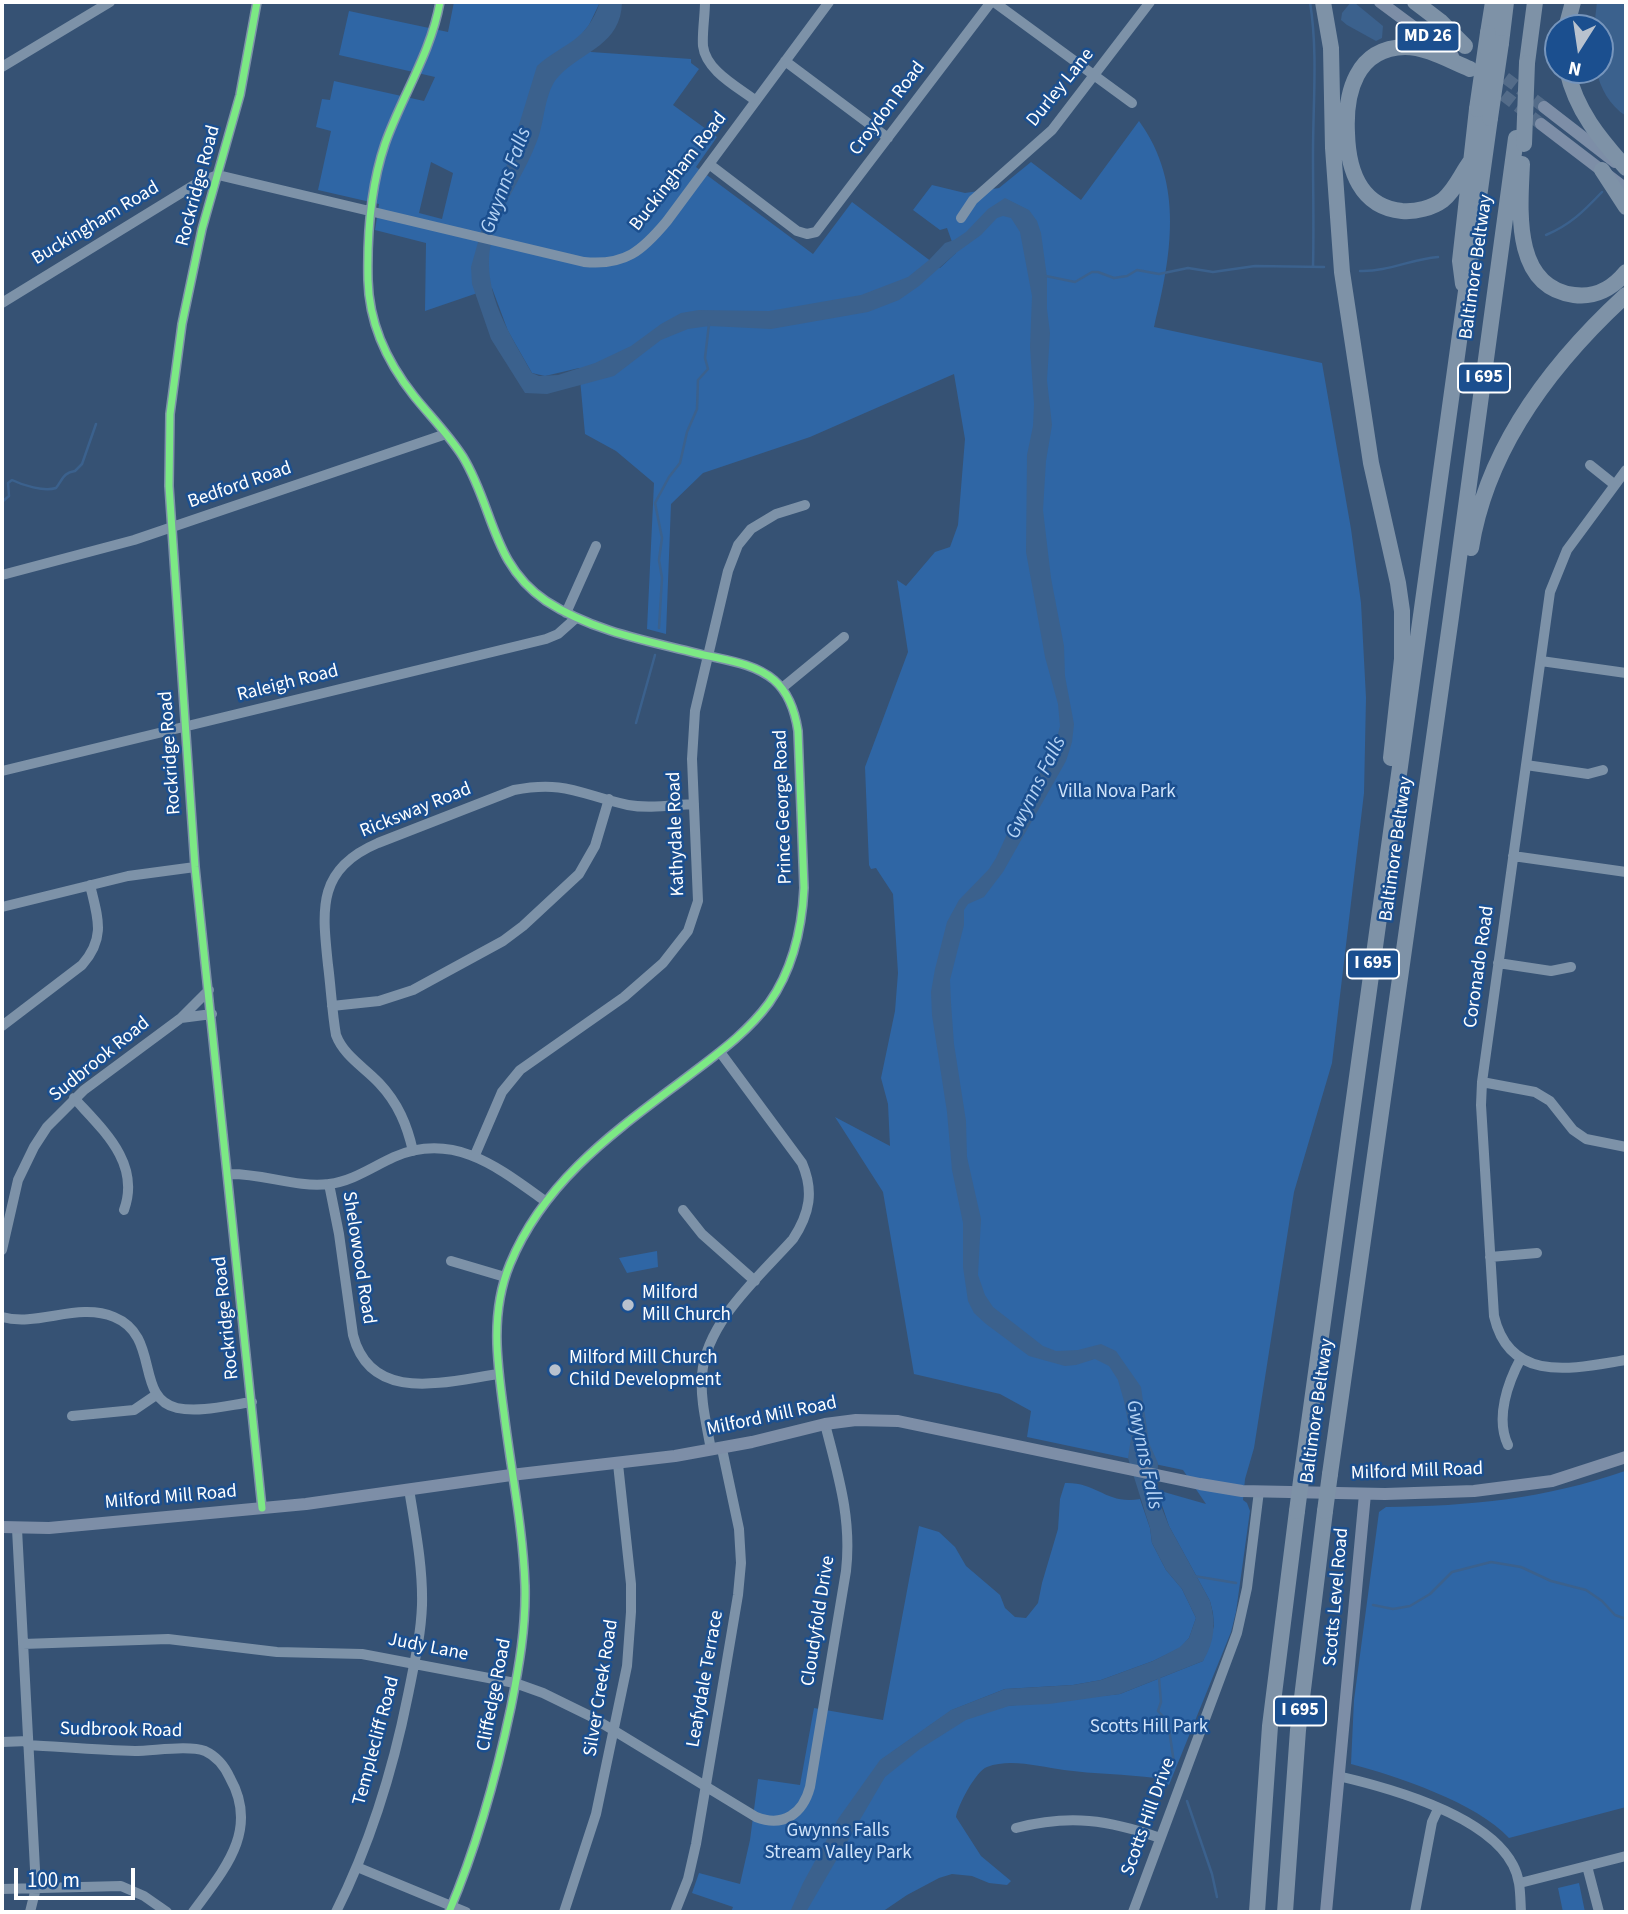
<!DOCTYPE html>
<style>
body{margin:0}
#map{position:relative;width:1628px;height:1914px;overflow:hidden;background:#365274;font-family:"Source Sans 3",sans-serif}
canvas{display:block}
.frame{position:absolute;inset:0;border:4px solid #fff;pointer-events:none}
.north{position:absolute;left:1544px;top:14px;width:70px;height:70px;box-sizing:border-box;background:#1b4f8f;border:2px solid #7695bc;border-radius:50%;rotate:192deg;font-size:19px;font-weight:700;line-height:28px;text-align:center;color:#fff}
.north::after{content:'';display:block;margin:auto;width:24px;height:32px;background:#b9c2ce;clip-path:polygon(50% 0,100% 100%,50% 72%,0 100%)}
.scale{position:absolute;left:14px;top:1868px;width:121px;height:32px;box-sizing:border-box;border:4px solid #fff;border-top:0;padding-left:9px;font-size:21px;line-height:24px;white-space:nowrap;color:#fff;-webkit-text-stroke:5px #1b4f8f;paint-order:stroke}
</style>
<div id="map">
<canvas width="1628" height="1914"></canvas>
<div class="frame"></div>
<div class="north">N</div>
<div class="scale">100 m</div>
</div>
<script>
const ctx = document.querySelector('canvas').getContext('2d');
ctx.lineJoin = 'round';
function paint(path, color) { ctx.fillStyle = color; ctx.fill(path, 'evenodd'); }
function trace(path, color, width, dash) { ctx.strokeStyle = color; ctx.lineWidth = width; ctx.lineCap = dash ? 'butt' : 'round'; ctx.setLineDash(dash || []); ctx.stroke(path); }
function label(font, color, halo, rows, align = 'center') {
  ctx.font = font + ' "Source Sans 3",sans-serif'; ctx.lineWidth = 5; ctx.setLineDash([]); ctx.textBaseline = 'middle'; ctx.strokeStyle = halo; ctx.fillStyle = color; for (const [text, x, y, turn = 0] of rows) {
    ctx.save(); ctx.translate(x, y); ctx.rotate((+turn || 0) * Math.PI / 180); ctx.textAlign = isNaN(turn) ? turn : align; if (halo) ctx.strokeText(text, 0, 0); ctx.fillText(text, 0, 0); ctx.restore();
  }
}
paint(new Path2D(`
 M454 2H600L589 25 577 40 591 52 691 59V63L699 69 673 105 717 137 696 167 813 254 852 202 940 268 956 253 947 228 940 230 913 210 932 185 965 193 999 188 1031 162 1081 200 1139 121C1185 184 1171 257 1154 327L1322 363 1351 529 1361 603 1366 698 1364 793 1332 1063 1294 1192 1254 1448 1245 1479 1243 1500 1247 1503 1250 1511 1236 1612 1231 1632 1169 1785 1156 1778C1125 1774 1094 1774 1064 1770 1040 1767 1011 1758 987 1767 976 1771 958 1805 956 1817L981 1856 1011 1881 1007 1885 989 1883 972 1876 952 1874 939 1878 907 1895 882 1912H731L733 1907 692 1893 699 1873 740 1884 750 1840 758 1779 800 1785 814 1708 883 1720 919 1526 939 1532 955 1547 966 1566 1000 1595 1005 1608 1015 1617 1026 1618 1038 1603 1042 1583 1058 1529 1060 1499 1065 1483C1098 1482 1106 1505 1140 1499L1150 1528 1152 1543 1166 1570 1182 1589 1196 1618 1189 1638 1180 1648 1153 1661 1101 1680 1073 1685 1005 1689 952 1710 881 1760 978 1709 1120 1694 1203 1661 1214 1626 1213 1613 1210 1601 1169 1526 1157 1490 1206 1504 1183 1470 1027 1437 1031 1411 1000 1394 914 1374 883 1192 835 1117 890 1146 888 1104 881 1078 895 1011 898 973 893 894 876 868 871 869 869 865 865 767 908 652 897 580 906 586 935 552 950 547 958 525 965 439 954 374 810 437 703 473 671 504 666 634 647 629 654 483 616 451 585 434 579 368 545 376 532 373 508 331 492 288 425 311 426 243 375 230 379 204 318 190 331 131 316 127 322 99 330 100 334 81 424 101 435 77 339 55 349 11 448 32ZM431 162 453 173 442 219 419 213Z
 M657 1251 658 1267 627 1273 619 1258Z
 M1625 1471 1626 1807 1509 1838C1477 1803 1397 1776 1351 1764L1354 1700 1379 1512 1386 1507C1471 1506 1544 1499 1625 1471Z
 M1579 1883 1585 1912H1563L1558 1888Z`), '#2f66a5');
paint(new Path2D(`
 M600 2H622C621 45 584 50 559 76 544 91 545 122 537 141 526 171 506 198 495 228 476 283 506 327 532 373L539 376 558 375 595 363 631 346 661 324 681 313 699 310 769 311 861 295 908 277 929 260 945 243 954 240 966 232 988 209 1005 198 1029 210 1037 221 1041 233 1047 277V309L1050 333 1047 380 1052 425 1046 461 1043 510 1051 578 1064 646 1065 676 1074 724 1072 742 1066 761 1003 872 984 897 968 904 964 910V925L950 980 951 1003 954 1044 966 1121 967 1157 981 1219 978 1275 985 1295 993 1307 1043 1346 1056 1351 1078 1350 1101 1344 1116 1351 1141 1387 1149 1443 1158 1463 1157 1490 1161 1506 1169 1526 1210 1601C1216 1622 1215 1642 1203 1661L1120 1694 1049 1704 1009 1706 966 1720 920 1749 885 1777 806 1912H790L803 1883 838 1819 880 1760 951 1710 1005 1689 1073 1685 1101 1680 1153 1661 1180 1647 1189 1638 1196 1618 1182 1589 1166 1570 1152 1543 1150 1528 1128 1458 1131 1438 1124 1401 1118 1380 1109 1366 1095 1359 1076 1365 1065 1366 1029 1356 986 1324 974 1313 968 1301 963 1267V1223L952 1170 947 1112 932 1015 931 992 935 969 947 922 959 900 989 869 996 858 1027 791 1044 767 1055 746 1060 726 1058 704 1045 657 1026 552 1027 455 1033 426 1034 404 1030 347 1032 296 1020 232 1011 218 1003 216 997 218 981 235 956 253 919 286 899 300 868 312 771 329 709 326 688 329 661 340 614 376 547 394 525 393 491 339 472 284 471 267 482 228 500 187 537 66C564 42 586 43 600 2Z
 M1351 2 1355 3 1383 26 1382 38 1376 41 1347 25 1341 20 1342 13Z
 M1597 2H1626V116C1609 105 1601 89 1596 70H1600V28H1594Z`), '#3b618d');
trace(new Path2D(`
 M1310 2C1318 52 1313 103 1313 153 1313 191 1314 229 1313 267
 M1546 235C1570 225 1584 211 1602 192
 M1360 271C1388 272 1411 259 1438 257
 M1046 276 1075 282 1092 272H1098L1114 278 1127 276 1137 270 1159 274 1188 268 1213 272 1255 266 1324 267
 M2 502 9 496 8 483 12 480C22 485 44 492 56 488 63 479 63 473 75 471L82 464 96 424
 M659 628 662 578 659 560 662 538 655 503 669 477 680 463 687 432 697 409 698 380 708 369 705 358 709 324
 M636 723 655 655
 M1194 1576 1236 1583
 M1373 1605 1393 1609 1410 1606 1430 1594 1452 1572 1491 1562 1521 1567 1551 1581 1586 1590 1602 1601 1615 1615 1626 1619
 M1159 1678 1161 1702 1158 1711 1168 1722 1174 1763
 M1187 1801 1212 1874 1217 1897`), '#3b618d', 2.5);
trace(new Path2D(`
 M1491 67 1544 107
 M1489 84 1541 124`), '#546c89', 12, [12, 6]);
trace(new Path2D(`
 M257 2 240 95 202 229 182 324 170 414 169 486 195 867 262 1508
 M440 2C431 53 402 96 385 144 370 188 367 234 368 280 369 323 387 362 414 396 430 416 449 435 463 457 494 508 492 565 546 601 592 631 647 641 700 654 725 660 754 663 774 680 789 693 795 711 798 731L804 888C802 929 793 969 769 1003 747 1033 717 1054 687 1077 617 1130 545 1179 510 1264 490 1312 497 1362 504 1413 511 1470 523 1528 525 1586 526 1627 519 1667 511 1707 496 1778 477 1846 449 1912
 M705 2C705 16 702 32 703 46 706 71 738 87 756 101
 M994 2 1132 103
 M785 61 888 138
 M2 67 110 2
 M709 164 797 231 807 234 816 232 991 2
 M961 218 973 200 1052 130 1150 2
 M2 303 199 182 218 175 584 262C625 266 642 251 667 221L829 2
 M1590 465 1615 485
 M1626 470 1567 550 1550 592 1482 1082 1481 1105 1494 1316C1510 1385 1575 1368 1626 1360
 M2 575 134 540 446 434
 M566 613 596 546
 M1541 661 1626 673
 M782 688 844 637
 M1526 765 1588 774 1603 770
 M2 771 546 639 558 634 576 618
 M1513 856 1626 872
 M2 907 128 876 195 867
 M1498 963 1551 971 1571 967
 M332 1006 379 1001 413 990 503 941 523 926 579 874 595 846 609 799
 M181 1018 212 1014
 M2 1026 82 965C106 938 98 918 90 885
 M1482 1082 1535 1092 1550 1101 1573 1130 1586 1139 1626 1147
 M74 1098C103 1130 141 1163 124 1210
 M413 1151C407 1125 398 1103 379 1083 364 1067 344 1056 336 1035 332 1012 331 988 328 965 322 908 317 869 378 843L514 790C566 780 581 795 628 805 649 809 672 805 694 804
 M475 1155 502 1092 520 1070 624 997 663 963 688 931 698 901 692 759 695 711 728 571 738 545 751 529 776 514 805 505
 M228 1174C263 1173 295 1188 329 1184 353 1181 372 1167 394 1157 454 1131 499 1168 545 1201
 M329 1184 339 1234 353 1335C371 1405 447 1381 499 1374
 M683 1210 702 1234 755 1281
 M2 1250 18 1180 34 1147 47 1127 84 1090 181 1018 209 990
 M1490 1257 1537 1253
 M451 1261 505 1277
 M2 1317C38 1327 78 1302 114 1317 161 1336 134 1398 177 1408 200 1413 229 1405 252 1402
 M72 1416 134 1410 156 1395
 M1508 1445C1495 1418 1508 1382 1521 1358
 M711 1450C707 1426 700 1400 702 1375 706 1322 759 1277 793 1239 810 1213 814 1191 802 1163L720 1052
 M17 1529 36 1888 30 1912
 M23 1644 168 1639 277 1652 362 1654 515 1683 543 1693 590 1716 756 1817C784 1828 803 1813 810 1787L846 1571C852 1518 838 1475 825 1424
 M2 1742 28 1741
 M28 1745C64 1747 100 1750 135 1751 154 1751 188 1745 205 1751 216 1756 225 1767 230 1778 260 1831 223 1871 193 1912
 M1338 1776C1390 1788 1487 1815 1513 1865 1521 1880 1520 1895 1521 1912
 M1016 1828C1070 1814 1109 1820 1160 1838
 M1587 1866 1599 1912
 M357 1867 466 1912
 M1520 1883 1626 1856
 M2 1889 121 1886 144 1896 167 1912
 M336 1912C370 1844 393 1770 408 1695 414 1665 421 1635 422 1605 423 1567 415 1527 409 1489
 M564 1912 596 1814 627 1666 631 1612V1584L618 1464
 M675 1912 688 1879 696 1844 738 1595 741 1563 739 1529 722 1449
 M1133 1912 1237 1633 1247 1588 1259 1491
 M1415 1912 1432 1822 1438 1809`), '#7d92a8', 10);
trace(new Path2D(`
 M1380 2 1453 56
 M1544 107 1615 162
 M1541 124 1626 189
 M2 1527 49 1528 306 1504 511 1475 675 1456 752 1442 825 1424 856 1420 898 1421 1200 1484 1242 1491 1385 1494 1474 1491 1552 1481 1626 1457
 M1326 1912 1365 1494`), '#7d8ea7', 12);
trace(new Path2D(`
 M1323 2 1331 48 1333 148 1342 272 1371 463 1398 583 1402 611V659L1391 758
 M1415 2 1440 21 1465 46
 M1566 28 1573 2
 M1488 33 1493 2
 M1501 43 1506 2
 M1527 63 1535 2
 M1470 69C1450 61 1427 47 1405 47 1356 48 1345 93 1347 133 1348 169 1360 207 1402 211 1416 212 1432 208 1443 200 1456 189 1461 174 1471 161
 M1567 70C1576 110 1599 138 1626 168
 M1522 164C1520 209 1512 287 1574 295 1595 298 1613 288 1626 272
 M1602 170 1626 207
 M1463 284 1460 261 1477 109
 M1471 548C1487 447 1553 362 1626 295
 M1302 1473 1490 118
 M1330 1474 1451 617 1516 138
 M1257 1912 1270 1726 1297 1511
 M1285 1912 1298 1730 1325 1511`), '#7e92a7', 16);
trace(new Path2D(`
 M1477 109 1488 33
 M1490 118 1501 43
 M1524 144 1527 63
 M1297 1511 1302 1473
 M1325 1511 1330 1474`), '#7e92a7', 16);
trace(new Path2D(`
 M257 2 240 95 202 229 182 324 170 414 169 486 195 867 262 1508
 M440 2C431 53 402 96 385 144 370 188 367 234 368 280 369 323 387 362 414 396 430 416 449 435 463 457 494 508 492 565 546 601 592 631 647 641 700 654 725 660 754 663 774 680 789 693 795 711 798 731L804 888C802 929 793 969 769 1003 747 1033 717 1054 687 1077 617 1130 545 1179 510 1264 490 1312 497 1362 504 1413 511 1470 523 1528 525 1586 526 1627 519 1667 511 1707 496 1778 477 1846 449 1912`), '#7ce984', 7);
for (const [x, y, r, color] of [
 [628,1305,7,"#b9c2ce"],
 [555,1370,7,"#b9c2ce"]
]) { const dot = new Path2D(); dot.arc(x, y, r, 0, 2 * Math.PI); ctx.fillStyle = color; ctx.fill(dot); trace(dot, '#1b4f8f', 2.5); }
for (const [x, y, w] of [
 [1428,37,63],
 [1484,378,52],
 [1373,964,52],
 [1300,1711,52]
]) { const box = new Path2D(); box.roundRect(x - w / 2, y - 14.5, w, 29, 5); ctx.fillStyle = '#1b4f8f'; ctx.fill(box); trace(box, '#fff', 2); }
label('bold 18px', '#fff', null, [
 ["MD 26",1428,37],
 ["I 695",1484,378],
 ["I 695",1373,964],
 ["I 695",1300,1711]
]);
label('19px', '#fff', '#1b4f8f', [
 ["Durley Lane",1061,88,-51],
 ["Croydon Road",888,109,-53],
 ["Buckingham Road",679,172,-52],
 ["Rockridge Road",199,186,-75],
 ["Buckingham Road",96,224,-31],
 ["Baltimore Beltway",1477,267,-82],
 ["Bedford Road",240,486,-19],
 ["Raleigh Road",288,684,-14],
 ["Rockridge Road",171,753,-94],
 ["Prince George Road",784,807,-92],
 ["Ricksway Road",416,811,-22],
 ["Kathydale Road",677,834,-92],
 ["Baltimore Beltway",1397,849,-82],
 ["Coronado Road",1480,967,-82],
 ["Sudbrook Road",100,1060,-39],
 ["Shelowood Road",358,1258,81],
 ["Rockridge Road",227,1318,-96],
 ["Baltimore Beltway",1318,1411,-82],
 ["Milford Mill Road",772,1417,-12],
 ["Milford Mill Road",1417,1472,-2],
 ["Milford Mill Road",171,1498,-5],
 ["Scotts Level Road",1337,1597,-85],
 ["Cloudyfold Drive",819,1621,-81],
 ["Judy Lane",428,1648,11],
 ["Leafydale Terrace",706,1679,-80],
 ["Silver Creek Road",602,1688,-81],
 ["Cliffedge Road",495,1695,-79],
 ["Sudbrook Road",121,1731,1],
 ["Templecliff Road",377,1741,-75],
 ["Scotts Hill Drive",1149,1817,-70]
]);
label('19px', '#cfe3fa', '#1b4f8f', [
 ["Villa Nova Park",1117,793],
 ["Scotts Hill Park",1149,1728],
 ["Gwynns Falls",838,1832],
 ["Stream Valley Park",838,1854]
]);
label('19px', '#fff', '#1b4f8f', [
 ["Milford",642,1294],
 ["Mill Church",642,1316],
 ["Milford Mill Church",569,1359],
 ["Child Development",569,1381]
], 'left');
label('italic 21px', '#b5d3f5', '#1b4f8f', [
 ["Gwynns Falls",507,181,-70],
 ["Gwynns Falls",1037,788,-64],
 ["Gwynns Falls",1143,1455,78]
]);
</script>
